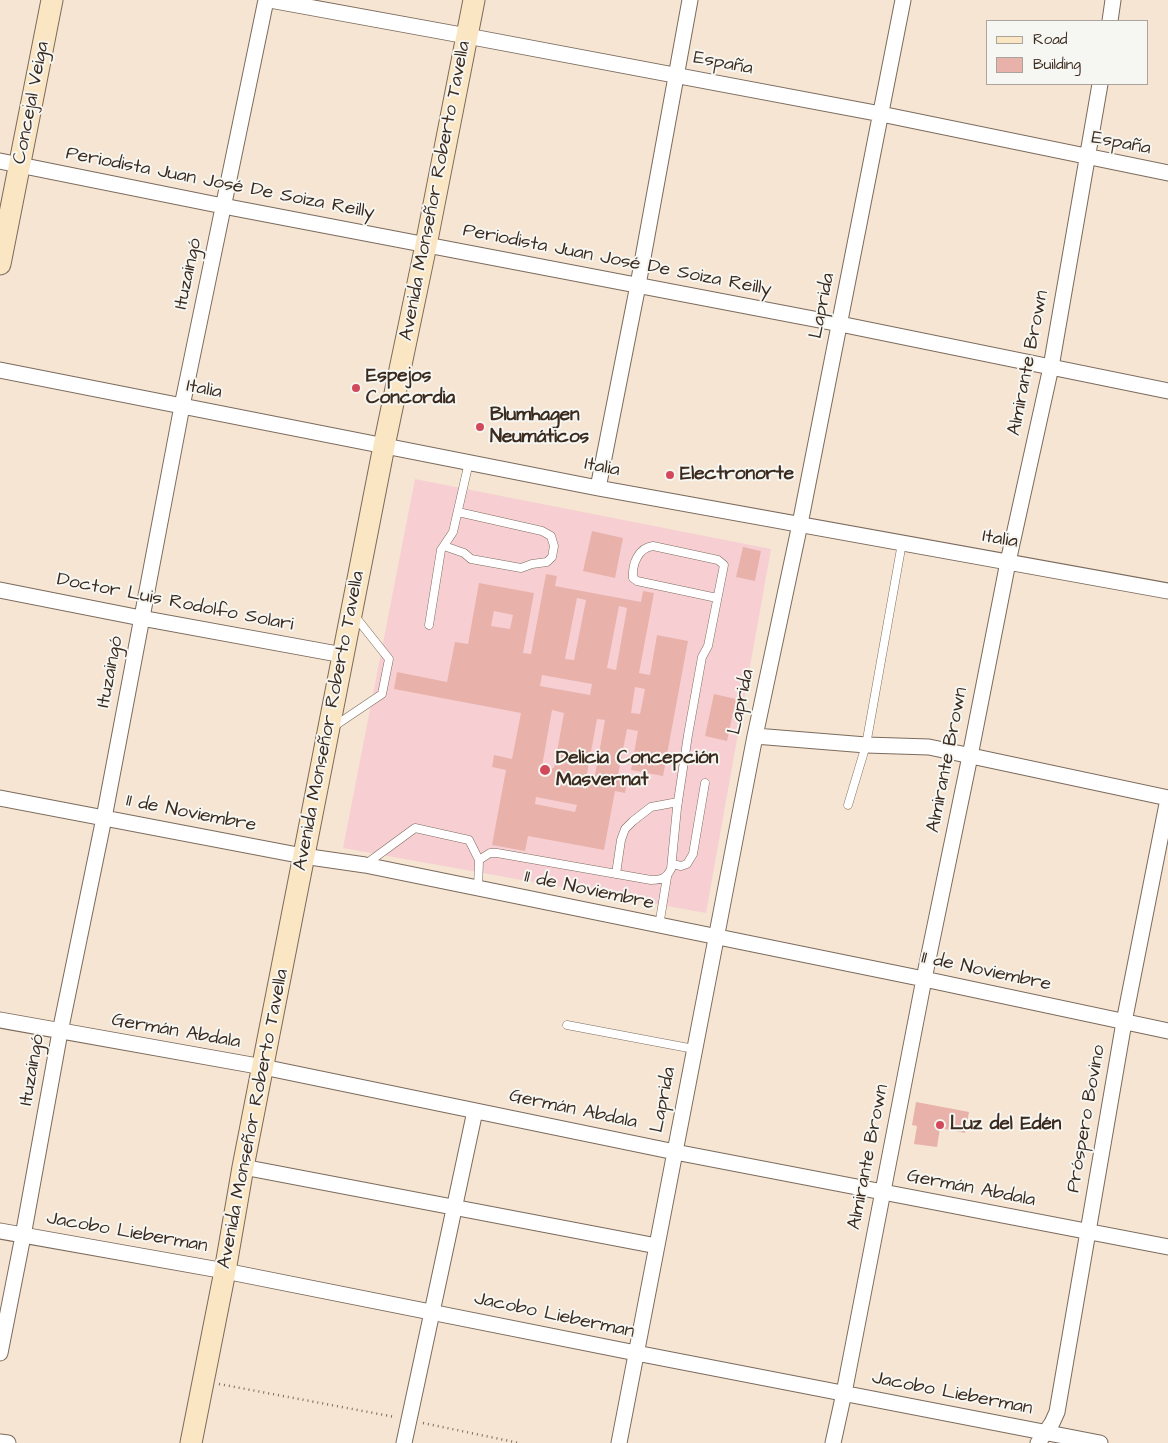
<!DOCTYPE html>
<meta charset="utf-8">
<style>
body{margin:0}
#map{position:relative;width:1168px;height:1443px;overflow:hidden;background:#f5e5d2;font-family:"Architects Daughter",sans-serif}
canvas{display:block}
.legend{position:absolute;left:986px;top:20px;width:162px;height:65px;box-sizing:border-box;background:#f6f6f2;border:1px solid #aba49d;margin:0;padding:6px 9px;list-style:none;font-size:15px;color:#3b2a1e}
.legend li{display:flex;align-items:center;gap:10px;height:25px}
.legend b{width:25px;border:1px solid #aba49d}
</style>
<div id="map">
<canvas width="1168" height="1443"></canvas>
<ul class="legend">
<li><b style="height:6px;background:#fbe6c4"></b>Road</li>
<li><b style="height:14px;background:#e8b2ab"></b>Building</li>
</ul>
</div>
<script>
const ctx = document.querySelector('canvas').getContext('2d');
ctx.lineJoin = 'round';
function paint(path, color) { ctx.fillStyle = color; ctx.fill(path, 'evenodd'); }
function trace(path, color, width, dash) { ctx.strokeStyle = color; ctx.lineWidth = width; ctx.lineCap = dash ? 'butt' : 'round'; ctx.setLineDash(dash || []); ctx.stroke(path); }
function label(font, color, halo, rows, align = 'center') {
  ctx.font = font + ' "Architects Daughter",sans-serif'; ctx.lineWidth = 4; ctx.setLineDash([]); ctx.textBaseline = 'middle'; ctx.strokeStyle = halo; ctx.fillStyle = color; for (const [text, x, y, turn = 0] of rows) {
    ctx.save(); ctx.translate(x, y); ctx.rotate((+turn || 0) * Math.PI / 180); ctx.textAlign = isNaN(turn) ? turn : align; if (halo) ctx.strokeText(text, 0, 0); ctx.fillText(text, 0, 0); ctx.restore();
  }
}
paint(new Path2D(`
 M415 479 771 549 706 913 343 848Z`), '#f7cfd3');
paint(new Path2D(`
 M592 531 623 538 615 578 583 571Z
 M743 547 761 551 755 581 736 577Z
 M546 574 557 576 555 586 641 602 643 591 654 593 639 673 650 675 657 635 688 641 663 776 631 770 638 731 627 729 617 780 627 782 625 793 615 791 604 850 528 836 525 851 492 845 506 770 492 767 494 755 512 759 521 713 394 689 397 672 447 682 455 642 468 644 479 583 534 593 523 653 531 654ZM577 598 586 600 574 660 565 659ZM619 606 627 608 616 670 607 668ZM494 611 513 615 510 629 491 626ZM542 675 592 684 590 695 540 686ZM635 687 645 689 640 714 631 713ZM552 710 564 713 554 768 542 766ZM597 719 605 720 595 775 587 774ZM536 797 577 805 575 812 535 804Z
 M714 694 736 699 727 741 705 736Z
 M916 1102 969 1112 965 1133 940 1128 937 1147 914 1144 917 1126 912 1125Z`), '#e8b2ab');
const lane = new Path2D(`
 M444 546 464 553 471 559 521 568 532 564 547 562 552 557 554 546 551 536 542 531 458 512
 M429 625 441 550 453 532 469 462
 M333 727 382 694 389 659 354 615
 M848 805 866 745 902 543
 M479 860 490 853H497L651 880C661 880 666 879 671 869L677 808 688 735 702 657 708 646 724 565 718 560 653 546C638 548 632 564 633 578L637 581 717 598
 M366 864 415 828 469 840 479 860 478 889
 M672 864 681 866 687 864 693 854 705 783
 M616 874 621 840 625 829 633 821 651 807 678 802
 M659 926 667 877
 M567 1025 694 1049`);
const street = new Path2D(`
 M270 0 467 36 881 114 1168 173
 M1110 21 1113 0
 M0 161 223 206 840 324 1168 391
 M0 370 598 488 1168 591
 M598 488 638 285 690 0
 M0 590 141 618 343 655
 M755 736 866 745 929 747 1168 798
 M0 798 303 856 365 865 924 979 1168 1031
 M0 1020 263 1067 675 1152 1168 1247
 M243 1167 657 1246
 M0 1231 225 1271 636 1353 1100 1443
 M0 1353 23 1236 60 1032 104 818 182 406 266 0
 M0 1442 8 1443
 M404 1443 475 1111
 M619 1443 755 736 800 524 903 0
 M833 1443 844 1393 924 979 970 756 1008 562 1051 367 1100 84
 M1038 1443 1052 1423 1057 1412 1124 1022 1168 799`);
const secondary = new Path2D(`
 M0 264 52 0
 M191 1443 225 1271 243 1167 384 446 426 245 474 0`);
trace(lane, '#7c6b5d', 9);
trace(street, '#7c6b5d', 17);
trace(secondary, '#7c6b5d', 23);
trace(new Path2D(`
 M219 1384 395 1417
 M423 1423 519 1443`), '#7c6b5d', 2.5, [1, 4]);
trace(lane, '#fff', 8);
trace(street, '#fff', 15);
trace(secondary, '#fbe6c4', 21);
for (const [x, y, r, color] of [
 [356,388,5,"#d1495b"],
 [480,427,5,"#d1495b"],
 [670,475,5,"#d1495b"],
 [545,770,6,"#d1495b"],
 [940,1125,5,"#d1495b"]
]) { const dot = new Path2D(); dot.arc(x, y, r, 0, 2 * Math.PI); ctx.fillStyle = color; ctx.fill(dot); trace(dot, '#f6f6f2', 2); }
label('19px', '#3b2a1e', '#f6f6f2', [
 ["España",723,64,11],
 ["Concejal Veiga",32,103,-79],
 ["España",1121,144,11],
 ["Periodista Juan José De Soiza Reilly",220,184,11],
 ["Avenida Monseñor Roberto Tavella",436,191,-79],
 ["Periodista Juan José De Soiza Reilly",617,261,11],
 ["Ituzaingó",189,274,-78],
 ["Laprida",823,306,-79],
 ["Almirante Brown",1029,363,-79],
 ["Italia",204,390,11],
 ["Italia",602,468,11],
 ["Italia",1000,540,10],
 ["Doctor Luis Rodolfo Solari",175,603,11],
 ["Ituzaingó",111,672,-79],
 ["Laprida",742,702,-78],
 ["Avenida Monseñor Roberto Tavella",330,721,-79],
 ["Almirante Brown",948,760,-79],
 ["11 de Noviembre",191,814,11],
 ["11 de Noviembre",589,891,12],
 ["11 de Noviembre",986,972,12],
 ["Germán Abdala",176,1032,10],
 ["Ituzaingó",33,1070,-80],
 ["Laprida",664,1100,-79],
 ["Germán Abdala",573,1110,12],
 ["Avenida Monseñor Roberto Tavella",254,1119,-79],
 ["Próspero Bovino",1087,1119,-80],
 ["Almirante Brown",869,1157,-79],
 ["Germán Abdala",971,1189,11],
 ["Jacobo Lieberman",127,1233,10],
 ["Jacobo Lieberman",554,1316,12],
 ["Jacobo Lieberman",952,1394,11]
]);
label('bold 19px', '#3b2a1e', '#f6f6f2', [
 ["Espejos",366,377],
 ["Concordia",366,399],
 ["Blumhagen",490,416],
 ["Neumáticos",490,438],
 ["Electronorte",680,475],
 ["Delicia Concepción",556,759],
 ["Masvernat",556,781],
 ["Luz del Edén",950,1125]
], 'left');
</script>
